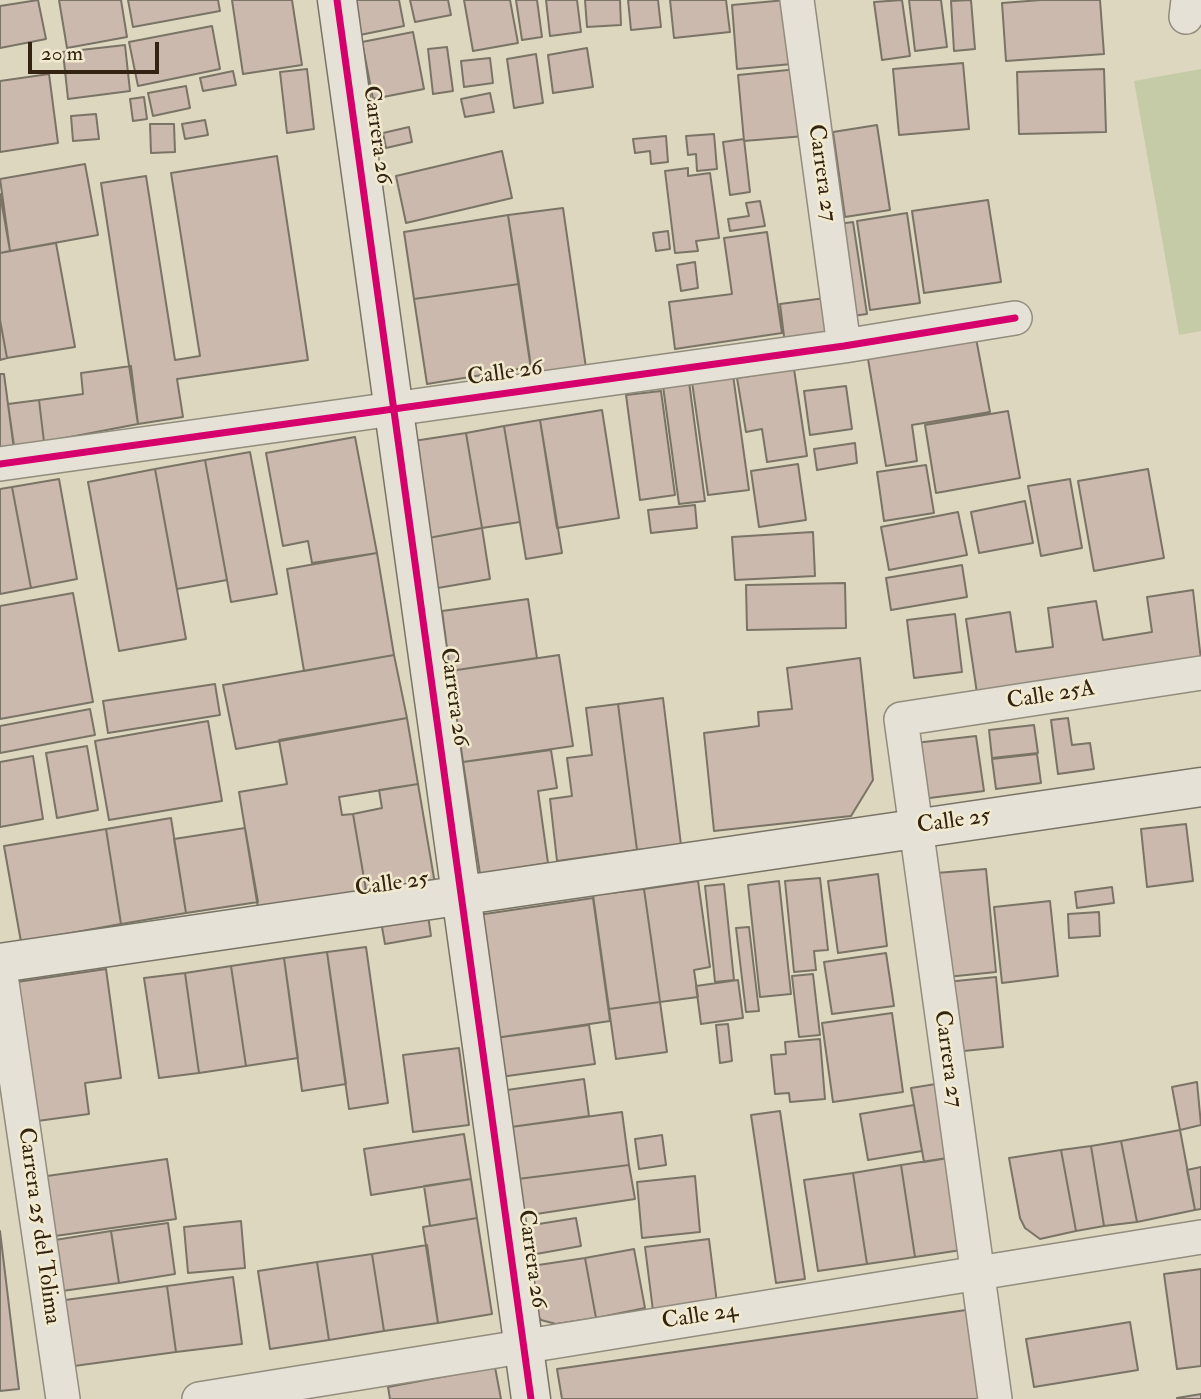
<!DOCTYPE html>
<style>
body{margin:0}
#map{position:relative;width:1201px;height:1399px;overflow:hidden;background:#ded7c0;font-family:"IM FELL Double Pica",serif}
canvas{display:block}
.scale{position:absolute;left:28px;top:42px;width:131px;height:32px;box-sizing:border-box;border:4px solid #332312;border-top:0;padding-left:9px;font-size:21px;line-height:24px;white-space:nowrap;color:#332312;-webkit-text-stroke:5px #f2eace;paint-order:stroke}
</style>
<div id="map">
<canvas width="1201" height="1399"></canvas>
<div class="scale">20 m</div>
</div>
<script>
const ctx = document.querySelector('canvas').getContext('2d');
ctx.lineJoin = 'round';
function paint(path, color) { ctx.fillStyle = color; ctx.fill(path, 'evenodd'); }
function trace(path, color, width, dash) { ctx.strokeStyle = color; ctx.lineWidth = width; ctx.lineCap = dash ? 'butt' : 'round'; ctx.setLineDash(dash || []); ctx.stroke(path); }
function label(font, color, halo, rows, align = 'center') {
  ctx.font = font + ' "IM FELL Double Pica",serif'; ctx.lineWidth = 5; ctx.setLineDash([]); ctx.textBaseline = 'middle'; ctx.strokeStyle = halo; ctx.fillStyle = color; for (const [text, x, y, turn = 0] of rows) {
    ctx.save(); ctx.translate(x, y); ctx.rotate((+turn || 0) * Math.PI / 180); ctx.textAlign = isNaN(turn) ? turn : align; if (halo) ctx.strokeText(text, 0, 0); ctx.fillText(text, 0, 0); ctx.restore();
  }
}
paint(new Path2D(`
 M1201 69V331L1179 335 1134 81Z`), '#c5cba6');
const building = new Path2D(`
 M38 0 46 39 0 48V6Z
 M59 0H121L127 37 67 48Z
 M128 0H218L220 11 133 27Z
 M232 0H292L302 65 243 74Z
 M348 0H399L404 26 355 36Z
 M410 0H448L451 15 415 22Z
 M464 0H510L518 43 473 51Z
 M516 0H537L542 37 522 40Z
 M546 0H577L581 32 550 36Z
 M585 0H620L621 25 587 27Z
 M628 0H658L661 27 631 30Z
 M670 0H726L730 32 674 38Z
 M786 0 792 64 737 69 732 5Z
 M902 0 910 56 882 60 874 2Z
 M909 0H941L947 47 915 51Z
 M971 0 975 49 954 51 951 1Z
 M1041 0H1100L1104 54 1006 61 1002 3Z
 M212 26 220 69 138 86 129 42Z
 M413 32 424 89 373 99 362 42Z
 M125 45 130 91 68 99 63 52Z
 M447 47 453 91 433 94 428 49Z
 M587 48 593 87 553 93 548 55Z
 M536 54 543 103 514 108 507 59Z
 M490 58 493 83 464 87 461 61Z
 M963 63 969 129 899 135 893 69Z
 M307 69 314 129 287 133 280 72Z
 M798 69 805 136 744 141 738 75Z
 M1104 69 1106 132 1019 134 1017 72Z
 M233 71 236 85 203 91 200 78Z
 M49 74 58 143 0 152V81Z
 M186 86 190 108 153 116 148 93Z
 M490 93 494 112 465 117 461 99Z
 M144 97 147 119 133 121 130 99Z
 M96 114 99 139 73 141 71 116Z
 M205 120 208 135 185 139 182 124Z
 M150 124H174L175 152 151 153Z
 M877 125 890 210 845 217 833 132Z
 M409 127 412 142 386 148 383 133Z
 M714 134 717 169 697 171 696 154 688 155 686 136Z
 M666 136 668 162 651 164 650 151 635 153 633 139Z
 M744 139 750 192 730 195 723 142Z
 M502 151 512 198 406 223 396 176Z
 M277 156 308 360 177 379 183 417 138 424 101 183 146 176 175 360 200 356 171 173Z
 M85 164 98 235 10 251 0 179Z
 M688 168V176L710 173 719 238 696 241 698 251 675 253 665 171Z
 M0 194 10 251 0 253Z
 M988 200 1001 282 924 293 912 211Z
 M760 201 765 226 730 231 728 219 749 216 746 203Z
 M563 208 586 368 532 376 508 215Z
 M907 213 920 303 870 310 857 221Z
 M508 215 519 284 414 299 404 232Z
 M853 222 867 314 845 317 831 225Z
 M668 231 670 249 656 251 653 233Z
 M767 232 782 333 675 349 669 302 732 294 724 238Z
 M56 243 75 347 7 358 0 320V253Z
 M695 262 698 288 681 291 677 265Z
 M519 284 531 367 427 384 414 299Z
 M833 297 838 337 785 344 780 304Z
 M0 320 7 358 0 360Z
 M975 333 990 412 912 425 917 461 886 466 868 359Z
 M131 366 138 424 44 442 39 400 83 394 81 373Z
 M794 369 807 456 767 462 762 429 746 432 737 378Z
 M0 374H4L15 457 0 459Z
 M733 375 749 490 708 495 692 382Z
 M689 382 705 501 679 504 663 386Z
 M846 386 852 429 810 435 804 391Z
 M661 391 675 495 640 500 626 395Z
 M39 400 44 442 14 446 8 404Z
 M602 410 619 518 557 528 540 420Z
 M1008 411 1020 478 936 493 925 425Z
 M540 420 562 553 526 559 504 426Z
 M504 426 520 522 482 528 466 433Z
 M466 433 482 528 423 539 407 442Z
 M355 437 377 553 312 563 308 541 283 546 266 453Z
 M855 443 857 463 817 470 814 449Z
 M250 452 277 594 231 602 205 460Z
 M205 460 227 580 177 589 155 469Z
 M798 464 806 520 759 527 751 471Z
 M926 465 934 513 884 521 877 472Z
 M155 469 186 639 119 651 88 482Z
 M1148 469 1164 558 1094 571 1078 481Z
 M59 479 77 579 31 588 12 487Z
 M1070 479 1082 548 1041 556 1028 486Z
 M12 487 31 588 0 594V489Z
 M1025 501 1033 543 979 553 971 512Z
 M695 505 697 528 651 533 648 510Z
 M958 512 967 555 889 570 881 527Z
 M482 528 490 579 432 589 423 539Z
 M813 532 815 576 735 580 732 537Z
 M377 553 394 655 304 671 287 569Z
 M962 565 967 597 891 610 886 578Z
 M845 583 846 628 747 630 746 585Z
 M1193 590 1201 660 977 693 966 619 1010 612 1016 652 1053 647 1048 608 1096 601 1103 640 1152 632 1147 597Z
 M73 593 93 702 0 719V606Z
 M528 599 537 658 450 671 442 611Z
 M955 614 962 672 914 678 907 620Z
 M394 655 407 718 236 749 223 685Z
 M559 655 573 746 463 762 450 671Z
 M860 658 873 780 851 816 714 831 704 733 759 726 758 712 792 709 787 668Z
 M215 684 220 715 108 733 103 701Z
 M663 698 681 845 637 850 618 704Z
 M618 704 637 850 557 861 550 799 572 796 567 758 592 755 586 708Z
 M90 709 95 735 0 753V726Z
 M407 718 418 784 339 797 342 815 353 814 367 896 259 914 239 792 287 784 279 740Z
 M1068 718 1072 745 1090 743 1094 769 1058 774 1051 720Z
 M208 721 222 801 109 820 95 741Z
 M1034 725 1038 753 992 758 989 730Z
 M976 736 984 791 922 799 915 743Z
 M87 746 98 810 57 818 46 753Z
 M551 750 557 788 538 791 548 863 480 874 463 762Z
 M1037 754 1041 783 996 789 992 759Z
 M33 756 43 819 0 827V762Z
 M418 784 435 884 367 896 353 814 382 808 379 790Z
 M171 818 186 913 121 924 106 829Z
 M1186 824 1193 881 1147 887 1141 829Z
 M245 828 258 902 186 913 174 839Z
 M106 829 121 924 21 942 4 846Z
 M986 869 996 972 947 977 936 873Z
 M878 874 887 946 838 953 828 881Z
 M820 878 828 950 814 951 816 970 794 972 785 881Z
 M698 881 710 967 694 970 698 997 660 1002 644 889Z
 M779 881 791 994 760 997 748 885Z
 M724 884 734 980 715 982 705 886Z
 M1112 887 1114 903 1077 908 1075 892Z
 M644 889 660 1002 609 1009 593 895Z
 M593 898 610 1021 495 1038 478 915Z
 M1050 901 1058 976 1002 983 994 907Z
 M427 908 431 936 385 944 380 916Z
 M1099 912 1100 936 1069 938 1068 914Z
 M749 927 759 1011 746 1012 736 928Z
 M366 947 388 1103 349 1109 327 952Z
 M327 952 346 1084 302 1091 284 958Z
 M886 953 894 1006 832 1014 824 962Z
 M284 958 298 1058 246 1066 231 966Z
 M231 966 246 1066 199 1073 185 973Z
 M106 969 121 1078 85 1083 89 1114 30 1122 10 983Z
 M185 973 199 1073 159 1078 144 978Z
 M813 974 820 1035 799 1037 792 976Z
 M996 977 1003 1047 954 1052 946 982Z
 M738 980 743 1018 701 1024 696 986Z
 M660 1002 667 1052 616 1059 609 1009Z
 M892 1013 903 1092 833 1102 822 1023Z
 M728 1024 732 1061 720 1063 716 1025Z
 M589 1025 595 1064 500 1077 495 1038Z
 M820 1039 825 1099 790 1102 789 1093 775 1094 771 1055 786 1054 785 1042Z
 M459 1048 469 1125 413 1132 403 1055Z
 M584 1079 589 1116 511 1127 507 1090Z
 M1197 1082 1201 1125 1180 1130 1172 1087Z
 M942 1083 954 1157 924 1162 911 1088Z
 M914 1105 922 1151 868 1160 860 1114Z
 M780 1111 805 1279 776 1283 751 1115Z
 M622 1112 629 1165 518 1179 511 1127Z
 M1180 1130 1195 1210 1137 1222 1121 1141Z
 M464 1134 471 1179 371 1195 364 1149Z
 M662 1135 666 1165 639 1169 635 1139Z
 M1121 1141 1137 1222 1104 1226 1091 1146Z
 M1091 1146 1104 1226 1076 1231 1061 1150Z
 M1061 1150 1076 1231 1040 1239 1025 1228 1020 1218 1009 1158Z
 M954 1157 968 1249 915 1257 901 1165Z
 M167 1159 176 1219 55 1236 47 1176Z
 M629 1165 635 1199 523 1216 518 1179Z
 M901 1165 915 1257 867 1264 853 1173Z
 M1201 1167V1209L1195 1210 1187 1170Z
 M853 1173 867 1264 818 1271 804 1180Z
 M695 1176 700 1232 642 1238 637 1182Z
 M471 1179 477 1218 430 1226 424 1186Z
 M477 1218 492 1314 438 1323 423 1227Z
 M576 1218 581 1246 525 1256 520 1227Z
 M241 1221 245 1268 188 1273 184 1227Z
 M168 1223 175 1274 119 1283 111 1231Z
 M0 1231 19 1389 0 1391Z
 M111 1231 119 1283 62 1291 55 1240Z
 M709 1239 717 1303 653 1311 645 1247Z
 M427 1245 438 1323 384 1331 372 1254Z
 M634 1249 645 1308 596 1318 585 1258Z
 M372 1254 384 1331 329 1340 317 1262Z
 M585 1258 596 1318 556 1324 541 1320 534 1312 525 1267Z
 M317 1262 329 1340 270 1349 258 1271Z
 M1201 1269V1366L1177 1369 1164 1274Z
 M233 1277 242 1344 176 1352 167 1286Z
 M167 1286 176 1352 67 1367 58 1301Z
 M966 1310 979 1399H562L557 1369Z
 M1130 1322 1138 1370 1034 1387 1026 1339Z
 M495 1367 501 1399H390L388 1387Z
 M1201 1394V1399H1177V1398Z`);
paint(building, '#cab9ac');
trace(building, '#7a7466', 2);
const street = new Path2D(`
 M797 0 844 346
 M1186 17 1188 0
 M0 464 844 346 1015 318
 M0 969 63 1399
 M199 1399 1201 1237
 M995 1399 901 719 1201 673`);
const secondary = new Path2D(`
 M337 0 531 1399
 M0 963 1201 787`);
trace(street, '#928c7d', 36);
trace(secondary, '#7a7466', 41);
trace(street, '#e5e1d6', 33);
trace(secondary, '#e5e1d6', 38);
trace(new Path2D(`
 M337 0 531 1399
 M0 464 844 346 1015 318`), '#d6006c', 7);
label('23px', '#332312', '#f2eace', [
 ["Carrera 26",376,135,82],
 ["Carrera 27",821,173,82],
 ["Calle 26",505,374,-8],
 ["Calle 25A",1051,696,-9],
 ["Carrera 26",453,697,82],
 ["Calle 25",954,822,-8],
 ["Calle 25",392,885,-8],
 ["Carrera 27",947,1059,82],
 ["Carrera 25 del Tolima",38,1226,82],
 ["Carrera 26",531,1259,82],
 ["Calle 24",700,1317,-9]
]);
</script>
